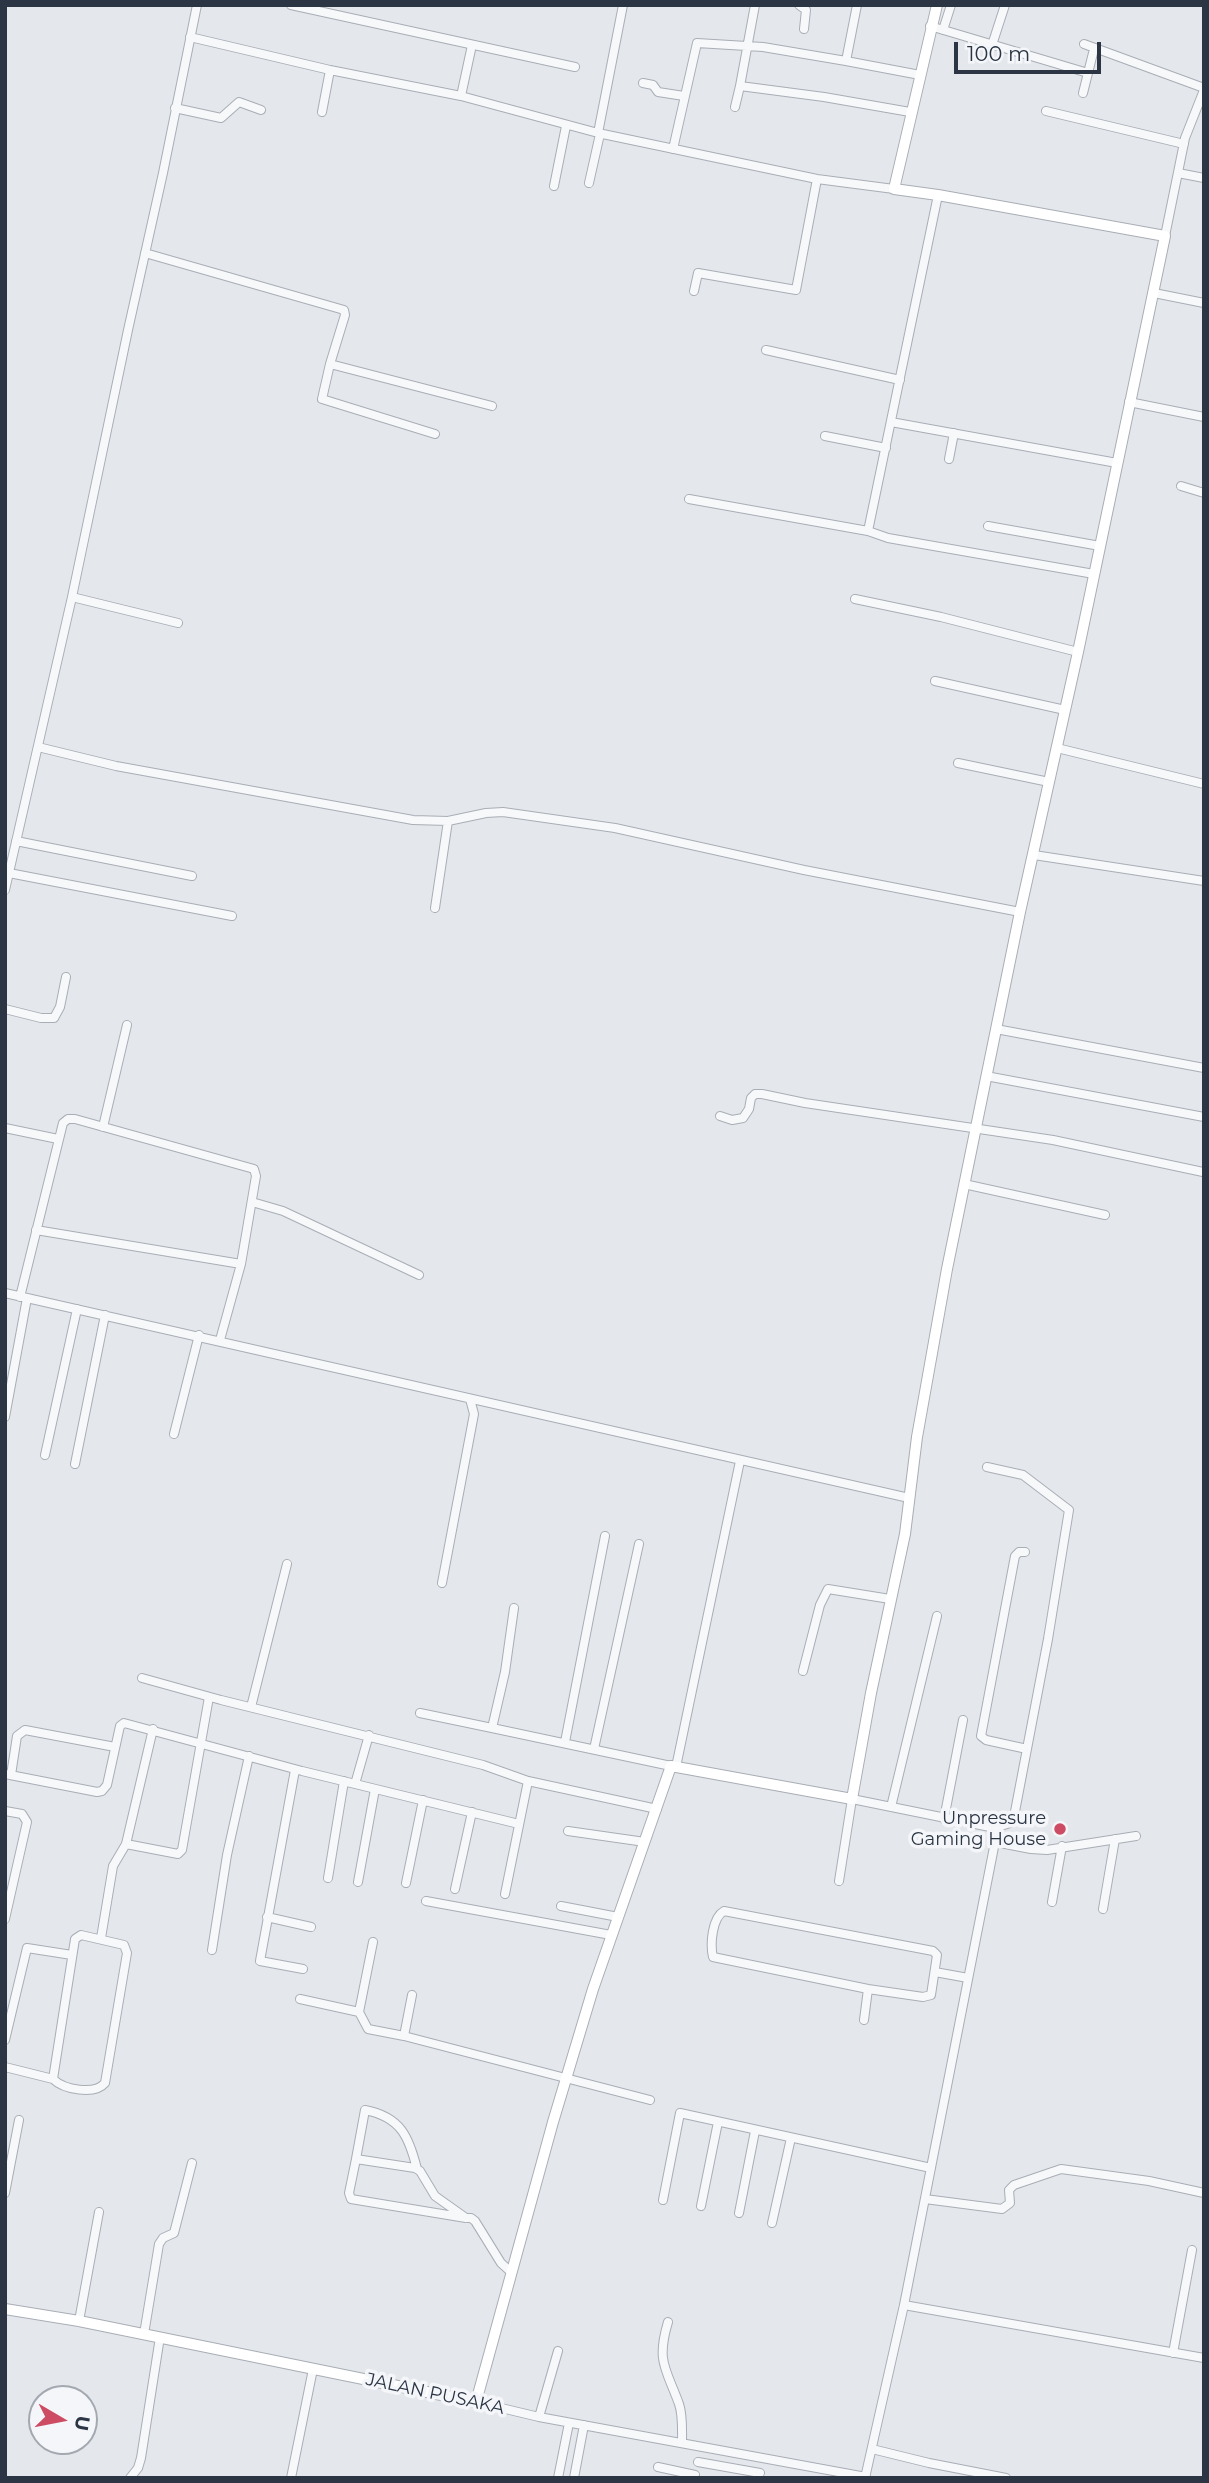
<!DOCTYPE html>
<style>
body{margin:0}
#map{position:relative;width:1209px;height:2483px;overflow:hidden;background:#e4e7eb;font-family:Montserrat,sans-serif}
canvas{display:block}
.frame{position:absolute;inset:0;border:7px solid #2b3544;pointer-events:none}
.north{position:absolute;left:28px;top:2385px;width:70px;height:70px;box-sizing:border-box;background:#f4f6f9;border:2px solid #a4a9b1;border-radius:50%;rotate:100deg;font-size:19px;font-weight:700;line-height:28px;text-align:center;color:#2b3544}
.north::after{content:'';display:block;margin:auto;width:24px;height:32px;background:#cd4c63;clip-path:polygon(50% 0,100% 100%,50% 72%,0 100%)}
.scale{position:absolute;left:954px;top:42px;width:147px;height:32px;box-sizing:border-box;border:4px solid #2b3544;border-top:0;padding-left:9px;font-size:21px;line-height:24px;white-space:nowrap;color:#2b3544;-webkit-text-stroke:5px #f4f6f9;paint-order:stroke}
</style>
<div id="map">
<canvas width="1209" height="2483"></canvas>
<div class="frame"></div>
<div class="north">U</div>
<div class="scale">100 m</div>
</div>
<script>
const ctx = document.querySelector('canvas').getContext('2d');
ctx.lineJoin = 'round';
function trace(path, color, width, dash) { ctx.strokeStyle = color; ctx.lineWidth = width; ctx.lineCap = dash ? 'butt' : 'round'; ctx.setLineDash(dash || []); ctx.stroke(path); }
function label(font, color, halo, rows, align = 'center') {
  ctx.font = font + ' Montserrat,sans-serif'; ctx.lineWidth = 7; ctx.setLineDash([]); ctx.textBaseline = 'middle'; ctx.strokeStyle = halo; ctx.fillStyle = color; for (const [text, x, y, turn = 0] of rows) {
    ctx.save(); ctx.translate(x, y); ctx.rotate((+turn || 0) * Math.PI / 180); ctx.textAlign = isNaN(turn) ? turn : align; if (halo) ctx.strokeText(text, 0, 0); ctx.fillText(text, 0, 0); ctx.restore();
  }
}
const street = new Path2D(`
 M291 5 575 67
 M755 5 740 86 824 97 910 112
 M799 5 806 10 804 29
 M857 5 846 61 920 75
 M930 26 1088 73
 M943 30 951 5
 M190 37 330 70 461 96 598 133 817 179 894 189
 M1084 44 1204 88
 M992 45 1005 5
 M643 83 653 85 658 92 684 96
 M1083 93 1093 53
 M461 96 472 45
 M735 107 740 86
 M175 108 221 118 239 102 261 110
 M1046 111 1184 144
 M322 112 330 70
 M598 133 623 5
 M673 149 697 43 763 47 846 61
 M1178 173 1204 178
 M589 183 600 134
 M554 186 566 126
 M938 195 868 531 888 538 1094 574
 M1165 236 1185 138 1204 90
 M145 253 344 310 345 315 330 364 492 406
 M694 291 698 273 796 290 817 179
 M1154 293 1204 303
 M766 350 900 380
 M330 364 322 399 435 434
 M1129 402 1204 417
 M891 422 1117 463
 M825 436 886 448
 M949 459 954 433
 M1181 486 1204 493
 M689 499 868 531
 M988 526 1100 546
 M72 597 178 623
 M855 599 941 617 1078 652
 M935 681 1065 710
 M38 747 116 766 413 820 448 821 486 813 503 812 615 828 804 870 1020 912
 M1057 748 1204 784
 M958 763 1049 782
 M16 841 192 876
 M1034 855 1204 881
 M9 873 232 916
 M5 890 72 597 128 330 163 173 197 5
 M435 908 448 821
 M5 1009 41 1018H54L60 1007 66 977
 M996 1029 1204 1068
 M986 1076 1204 1117
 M720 1116 732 1120 743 1118 749 1109 751 1098 755 1094H762L805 1103 1053 1140 1203 1172
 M103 1127 127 1025
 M5 1128 58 1139
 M964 1184 1105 1215
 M252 1202 283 1211 419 1275
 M36 1230 241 1264
 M5 1293 909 1498
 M20 1297 63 1123 68 1119H75L254 1169 256 1176 241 1264 220 1340
 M5 1417 27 1298
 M174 1434 199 1335
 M45 1455 77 1309
 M75 1464 105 1315
 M987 1467 1023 1475 1069 1510 1048 1639 1013 1822 995 1828
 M1025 1552H1019L1015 1556 981 1736 986 1740 1027 1749
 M442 1583 474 1414 470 1399
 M514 1608 505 1672 492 1728 671 1766
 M803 1671 820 1605 828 1589 890 1599
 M142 1678 221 1700 483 1765 528 1781 657 1809
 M251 1707 287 1564
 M420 1713 492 1728
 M565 1742 605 1536
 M594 1749 639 1544
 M676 1767 740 1461
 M295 1770 260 1961 303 1969
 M5 1774 97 1792 102 1791 107 1785 120 1726 124 1723 302 1771 519 1824
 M11 1775 17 1736 25 1730 115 1747
 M355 1784 369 1735
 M891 1807 937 1616
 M5 1811 22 1814 27 1822 5 1919
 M944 1819 963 1720
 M568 1831 645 1842
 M995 1842 1031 1849 1047 1850 1136 1836
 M126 1844 178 1854 182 1850 209 1697
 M328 1878 344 1781
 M839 1881 852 1799 995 1828V1842L904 2305
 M358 1882 375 1789
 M406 1883 423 1800
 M455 1889 472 1812
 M505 1894 528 1781
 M426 1901 611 1935
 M1052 1902 1062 1846
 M561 1906 618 1917
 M1103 1909 1115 1839
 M724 1911 933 1951 937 1955 931 1995 923 1997 868 1989 713 1957C710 1944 712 1918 724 1911Z
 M267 1917 311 1927
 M81 1935 124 1945 127 1953 105 2083C95 2095 64 2090 53 2079L75 1939Z
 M101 1938 113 1866 126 1844 153 1729
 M212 1950 227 1855 249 1756
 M935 1972 968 1978
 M300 1999 359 2012 368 2029 404 2036 650 2100
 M359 2012 373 1942
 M864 2020 868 1989
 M404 2036 412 1995
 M5 2040 27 1948 72 1955
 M5 2067 53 2079
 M356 2159 365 2110C401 2117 409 2137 417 2169
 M5 2193 19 2120
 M925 2199 1002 2209 1010 2203 1009 2190 1014 2185 1061 2169 1149 2181 1204 2193
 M663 2200 680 2113 931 2168
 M701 2206 718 2122
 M739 2213 755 2131
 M466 2218 435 2196 420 2171 415 2168 356 2159 349 2193 351 2199 466 2218H471L475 2221 501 2263 511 2272
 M772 2223 791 2138
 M79 2321 99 2212
 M668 2322C656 2362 666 2368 679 2404 683 2415 682 2431 682 2443
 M144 2334 159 2244 163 2238 174 2233 192 2163
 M1173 2353 1192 2250
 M476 2402 539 2417 866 2477
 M539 2417 558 2351
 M872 2449 929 2463 1006 2478
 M698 2462 760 2473
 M658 2467 695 2475
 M130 2478 138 2468 141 2458 160 2337
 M291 2478 313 2369
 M558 2478 569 2423
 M574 2478 584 2425
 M865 2478 904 2305 1204 2358`);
const secondary = new Path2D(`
 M5 2309 79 2321 476 2402 553 2122 593 1989 671 1766 852 1799 871 1693 905 1534 917 1437 947 1269 1020 912 1078 652 1165 236 938 195 894 189 937 5`);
trace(street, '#a9aeb6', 10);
trace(secondary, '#a9aeb6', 12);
trace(street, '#f7f8fa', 8);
trace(secondary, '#fff', 10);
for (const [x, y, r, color] of [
 [1060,1829,7,"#cd4c63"]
]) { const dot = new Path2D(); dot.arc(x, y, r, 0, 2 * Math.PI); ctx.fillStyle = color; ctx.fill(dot); trace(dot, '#f4f6f9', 2.5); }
label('18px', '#2b3544', '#f4f6f9', [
 ["Unpressure",1046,1819],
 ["Gaming House",1046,1840]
], 'right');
label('18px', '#2b3544', '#f4f6f9', [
 ["JALAN PUSAKA",435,2394,12]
]);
</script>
